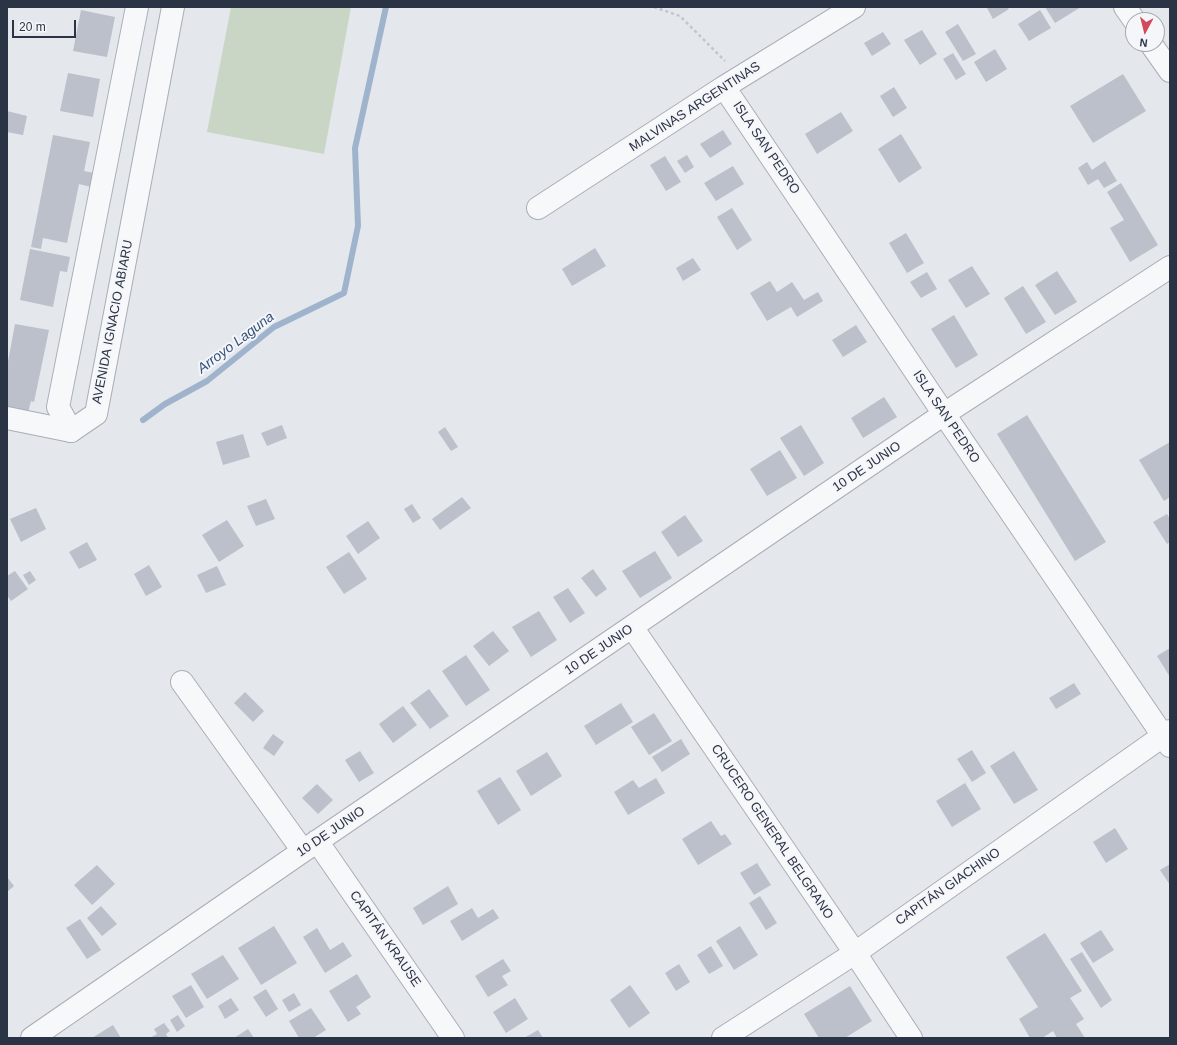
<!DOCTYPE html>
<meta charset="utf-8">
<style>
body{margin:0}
#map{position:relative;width:1177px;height:1045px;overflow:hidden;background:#e4e7ec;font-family:Arial,sans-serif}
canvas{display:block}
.frame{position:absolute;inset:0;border:8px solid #2b3445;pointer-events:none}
.north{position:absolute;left:1125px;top:12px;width:40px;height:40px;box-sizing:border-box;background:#f4f6f9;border:1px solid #a4a8b1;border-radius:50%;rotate:187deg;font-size:11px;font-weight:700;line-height:16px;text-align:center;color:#2b3445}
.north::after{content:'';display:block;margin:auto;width:14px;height:18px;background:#d1495b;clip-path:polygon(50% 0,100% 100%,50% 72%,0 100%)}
.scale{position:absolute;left:12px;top:20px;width:64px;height:18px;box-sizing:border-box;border:2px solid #2b3445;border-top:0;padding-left:5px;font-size:12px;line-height:14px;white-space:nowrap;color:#2b3445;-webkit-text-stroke:3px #f4f6f9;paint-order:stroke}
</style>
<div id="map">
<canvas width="1177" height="1045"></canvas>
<div class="frame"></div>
<div class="north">N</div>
<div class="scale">20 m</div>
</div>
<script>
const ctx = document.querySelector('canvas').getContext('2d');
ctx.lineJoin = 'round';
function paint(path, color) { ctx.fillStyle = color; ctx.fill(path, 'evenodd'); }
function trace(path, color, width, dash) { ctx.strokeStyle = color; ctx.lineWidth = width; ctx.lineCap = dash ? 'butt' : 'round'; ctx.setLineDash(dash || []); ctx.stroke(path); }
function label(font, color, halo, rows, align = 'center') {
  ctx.font = font + ' Arial,sans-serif'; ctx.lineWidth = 4; ctx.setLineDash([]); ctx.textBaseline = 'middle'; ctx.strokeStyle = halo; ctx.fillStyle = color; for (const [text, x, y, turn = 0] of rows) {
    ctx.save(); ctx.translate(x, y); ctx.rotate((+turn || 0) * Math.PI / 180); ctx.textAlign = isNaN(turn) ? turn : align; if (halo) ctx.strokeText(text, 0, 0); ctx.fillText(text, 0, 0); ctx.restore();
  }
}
paint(new Path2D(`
 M231 7H351L324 154 207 132Z`), '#c9d6c5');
trace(new Path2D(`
 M143 420 165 404 207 381 274 327 344 293 358 226 355 148 386 7`), '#9fb4cc', 6);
paint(new Path2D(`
 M989 7H1007L1009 9 993 19 987 8Z
 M1045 7H1081L1055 23Z
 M81 10 115 17 107 57 73 51Z
 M1040 10 1051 28 1029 41 1018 24Z
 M958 24 976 54 963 61 945 32Z
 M922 30 937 54 920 65 904 40Z
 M883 32 891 44 872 56 864 43Z
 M995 49 1007 69 986 82 974 62Z
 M953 53 966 74 956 80 943 59Z
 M68 73 100 79 93 117 60 111Z
 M1123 74 1146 111 1093 143 1070 106Z
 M894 87 907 108 893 117 880 96Z
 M7 111 27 116 23 135 7 132Z
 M841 112 853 131 817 154 805 134Z
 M723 130 732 144 710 158 700 144Z
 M901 134 922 168 899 183 878 149Z
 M53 135 90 142 84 171 94 173 91 187 79 184 67 243 43 238 41 249 31 247Z
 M687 155 694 167 685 173 677 161Z
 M665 156 681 182 666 191 650 165Z
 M1105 161 1117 181 1104 188 1098 179 1088 185 1078 168 1087 162 1092 170Z
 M733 166 744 184 716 201 704 183Z
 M1121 183 1158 245 1130 262 1110 228 1124 220 1107 192Z
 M732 208 752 240 737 250 717 217Z
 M906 233 924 263 907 273 889 243Z
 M595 248 606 266 572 286 562 269Z
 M30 249 70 257 67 272 60 271 53 307 20 300Z
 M693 258 701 270 683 281 676 268Z
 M972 266 990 294 966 308 948 280Z
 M1057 271 1077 302 1055 315 1035 285Z
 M927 272 937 289 921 298 910 282Z
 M770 281 777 292 792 282 804 300 818 292 823 301 797 317 791 307 767 321 750 293Z
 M1023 286 1046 322 1026 334 1004 298Z
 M954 315 978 355 956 368 931 329Z
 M15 324 49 330 34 402 31 401 28 413 7 409V367Z
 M856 325 867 342 843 357 832 340Z
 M884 397 897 417 863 438 851 418Z
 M1027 415 1106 542 1075 561 997 434Z
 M282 425 287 438 267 446 261 433Z
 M801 425 824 463 804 476 780 438Z
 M445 427 458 447 451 451 438 432Z
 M243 434 250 457 223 465 216 442Z
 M1170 442V497L1164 501 1139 460Z
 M780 450 797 478 767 496 750 469Z
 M462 497 471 508 440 530 432 519Z
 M266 499 275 519 256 526 247 506Z
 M412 504 421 518 413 523 404 509Z
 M36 508 46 529 21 542 10 519Z
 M1167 514 1170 519V542L1167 544 1153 522Z
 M685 515 703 541 678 557 661 532Z
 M227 520 244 546 219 562 202 535Z
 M368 521 380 538 358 554 346 536Z
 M87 542 97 560 79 569 69 552Z
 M655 551 672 578 640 598 622 571Z
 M349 552 367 579 344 594 326 567Z
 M149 565 162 587 146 596 134 574Z
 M217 566 226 585 206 593 197 575Z
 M593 569 607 589 596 597 581 578Z
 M15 571 28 589 11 601 7 595V576Z
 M30 571 36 580 29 585 23 575Z
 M568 588 585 613 570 623 553 597Z
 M539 611 557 640 531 657 512 627Z
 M493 631 509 651 489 666 473 646Z
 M1170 648V677L1157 656Z
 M466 655 490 690 466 706 442 671Z
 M1074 683 1081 694 1056 709 1049 698Z
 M429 689 449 716 430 729 410 703Z
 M245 692 264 711 253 722 234 703Z
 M621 703 633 722 596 745 584 726Z
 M403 706 417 725 393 743 379 724Z
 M654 713 672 741 649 755 631 727Z
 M273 734 284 742 274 756 263 748Z
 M681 739 690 754 662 772 652 757Z
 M972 750 986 773 972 782 957 759Z
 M360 751 374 773 359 782 345 760Z
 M1014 751 1038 790 1014 804 990 766Z
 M547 752 562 776 531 796 516 771Z
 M500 777 521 810 498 825 477 791Z
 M656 778 665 793 628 815 614 792 633 780 639 788Z
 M965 783 981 809 952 827 936 801Z
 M317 784 333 800 318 814 302 798Z
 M711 821 721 836 725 834 732 844 698 865 682 839Z
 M1115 828 1128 849 1106 863 1093 842Z
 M757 863 771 885 754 895 740 873Z
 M1170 864V885L1160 870Z
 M97 865 115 884 92 905 74 885Z
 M7 877 14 886 7 892Z
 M448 886 458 904 423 925 413 908Z
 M760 896 777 923 766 930 749 903Z
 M101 906 117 924 102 936 87 918Z
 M472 908 478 918 493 909 499 918 462 941 450 921Z
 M80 919 101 950 87 959 66 928Z
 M274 926 297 963 261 985 238 948Z
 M740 926 758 955 734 970 716 941Z
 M317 928 330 950 343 942 352 956 325 973 303 937Z
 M1101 930 1114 950 1093 963 1080 943Z
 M1045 933 1082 991 1070 998 1084 1019 1076 1024 1085 1038H1057L1053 1031 1042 1038H1030L1019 1019 1038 1007 1006 957Z
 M711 946 723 966 709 974 697 955Z
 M1082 952 1112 1000 1101 1008 1070 959Z
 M223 955 239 979 207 999 191 974Z
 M503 959 511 971 502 976 508 985 488 997 475 976Z
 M679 964 690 982 676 991 665 973Z
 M357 974 371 997 356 1007 361 1014 348 1022 329 991Z
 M191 985 204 1007 186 1018 172 996Z
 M630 985 650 1013 629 1028 610 1000Z
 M850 986 872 1021 845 1038H819L804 1014Z
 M266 989 278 1009 266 1017 253 997Z
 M294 993 301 1005 289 1012 282 1000Z
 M231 998 239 1010 225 1019 218 1006Z
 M515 998 528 1019 506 1033 493 1012Z
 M311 1008 326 1030 313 1038H299L289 1021Z
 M178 1015 185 1026 177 1032 170 1020Z
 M164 1023 170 1031 166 1034 168 1038H150L157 1034 154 1029Z
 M113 1025 121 1038H92Z
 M248 1029 254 1038H234Z
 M538 1030 543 1038H524Z`), '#bbc0ca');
const minor = new Path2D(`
 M1125 7 1134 20
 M1151 44 1170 71
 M724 87 944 414 1170 746
 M538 208 724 87 854 7
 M7 418 71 431
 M632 627 855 953 911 1038
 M182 682 303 851
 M317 841 453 1038
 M32 1038 303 851 944 414 1170 267
 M723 1038 855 953 1170 731`);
const tertiary = new Path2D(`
 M137 7 58 407 71 431 96 414 173 7`);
trace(minor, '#a9aeb7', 24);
trace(tertiary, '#a9aeb7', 24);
trace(new Path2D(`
 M654 7 680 16 725 61`), '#c2c5cb', 2.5, [3, 3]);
trace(minor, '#f7f8fa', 22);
trace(tertiary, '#f7f8fa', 22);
label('13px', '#2b3445', '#f4f6f9', [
 ["MALVINAS ARGENTINAS",695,107,-33],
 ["ISLA SAN PEDRO",766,148,56],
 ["AVENIDA IGNACIO ABIARU",113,322,-79],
 ["ISLA SAN PEDRO",946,417,56],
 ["10 DE JUNIO",867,467,-34],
 ["10 DE JUNIO",599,650,-34],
 ["10 DE JUNIO",331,832,-34],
 ["CRUCERO GENERAL BELGRANO",772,832,56],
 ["CAPITÁN GIACHINO",948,887,-35],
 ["CAPITÁN KRAUSE",385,939,55]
]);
label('italic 14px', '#34527a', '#f4f6f9', [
 ["Arroyo Laguna",236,343,-37]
]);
</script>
